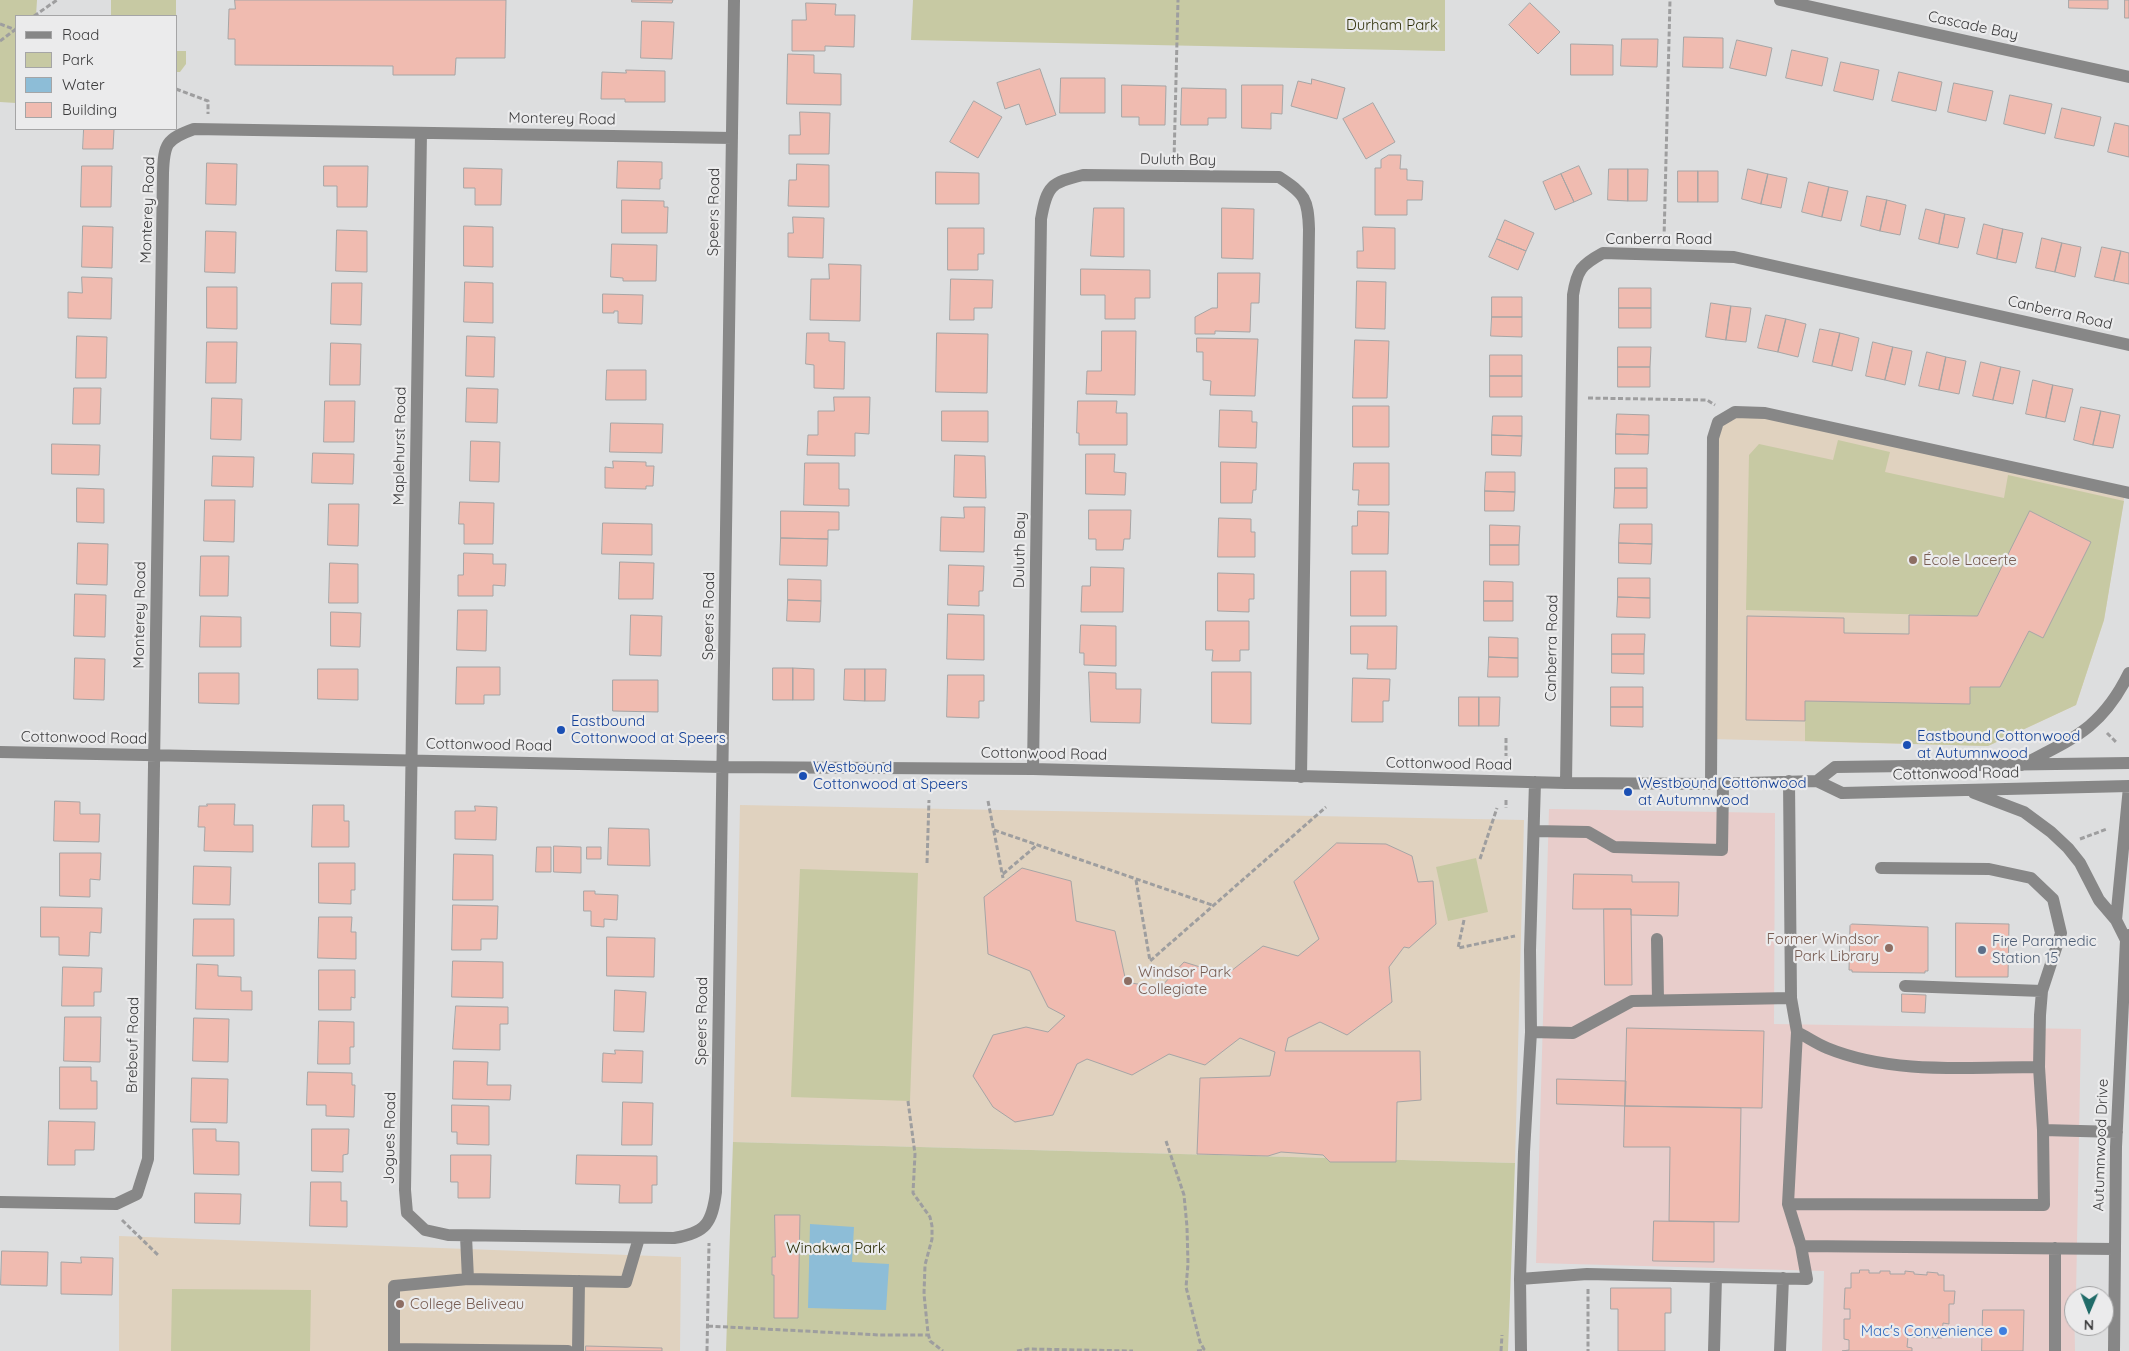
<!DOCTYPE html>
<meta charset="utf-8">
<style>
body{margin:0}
#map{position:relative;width:2129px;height:1351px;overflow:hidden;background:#dddedf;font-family:Quicksand,sans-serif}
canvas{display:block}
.legend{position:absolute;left:15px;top:15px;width:162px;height:115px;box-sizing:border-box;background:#ebebec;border:1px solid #a5a5a6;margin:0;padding:6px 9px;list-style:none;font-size:15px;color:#3c3c3d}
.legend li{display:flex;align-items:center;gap:10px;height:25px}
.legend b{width:25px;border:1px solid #a5a5a6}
.north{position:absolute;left:2064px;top:1286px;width:50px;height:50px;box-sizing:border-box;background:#ebebec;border:1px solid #a5a5a6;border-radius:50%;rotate:181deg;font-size:14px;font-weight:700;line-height:20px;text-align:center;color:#3c3c3d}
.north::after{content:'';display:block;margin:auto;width:18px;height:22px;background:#206b68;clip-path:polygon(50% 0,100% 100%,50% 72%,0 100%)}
</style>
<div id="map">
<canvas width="2129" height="1351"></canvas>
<ul class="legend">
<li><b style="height:6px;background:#878787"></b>Road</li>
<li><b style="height:14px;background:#c7c9a3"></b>Park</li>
<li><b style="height:14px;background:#8dbdd7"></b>Water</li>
<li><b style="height:14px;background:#f0bbb0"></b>Building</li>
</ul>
<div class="north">N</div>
</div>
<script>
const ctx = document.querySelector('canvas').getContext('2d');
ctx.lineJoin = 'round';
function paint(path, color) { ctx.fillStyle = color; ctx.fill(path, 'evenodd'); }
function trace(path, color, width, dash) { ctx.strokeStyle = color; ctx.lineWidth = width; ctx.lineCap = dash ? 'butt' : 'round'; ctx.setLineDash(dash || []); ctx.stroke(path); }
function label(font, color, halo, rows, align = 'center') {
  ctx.font = font + ' Quicksand,sans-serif'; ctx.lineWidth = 4.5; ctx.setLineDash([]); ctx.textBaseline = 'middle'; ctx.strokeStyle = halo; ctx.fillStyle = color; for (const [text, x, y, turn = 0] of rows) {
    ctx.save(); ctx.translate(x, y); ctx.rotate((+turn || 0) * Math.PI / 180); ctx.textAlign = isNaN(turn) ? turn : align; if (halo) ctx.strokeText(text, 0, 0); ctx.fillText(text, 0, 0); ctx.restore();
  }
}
paint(new Path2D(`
 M1549 809 1775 813 1774 1024 2081 1029 2076 1296H2074L2075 1351H1822L1824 1271 1536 1263Z`), '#e8cdcb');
paint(new Path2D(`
 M1735 412 2125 493 2104 620 2076 705 1988 746 1711 739 1713 438Z
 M740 805 1524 820 1515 1163 733 1142Z
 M119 1236 681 1257 680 1351H119Z`), '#e0d2bf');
paint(new Path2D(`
 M0 0H37L36 16H16V103L0 102Z
 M111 0H176V16H111Z
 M913 0H1445V51L911 40Z
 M176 51H186V64L180 72H176Z
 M1838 440 1890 452 1885 472 2004 498 2008 475 2124 501 2104 620 2076 705 1988 746 1805 741V701L1970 704V687H2000L2029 631 2043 638 2091 542 2030 511 1977 616 1746 610 1749 455 1759 444 1833 460Z
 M1476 858 1488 912 1448 921 1436 867Z
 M800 869 918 873 910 1101 791 1097Z
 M733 1142 1515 1163 1508 1351H726Z
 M172 1289 311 1290 310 1351H171Z`), '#c7c9a3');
paint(new Path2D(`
 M810 1224 854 1227 852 1262 889 1264 886 1310 808 1308Z`), '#8dbdd7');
const building = new Path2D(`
 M235 0H506L505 58H456L455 75H393V66L235 65V39H228L229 9H235Z
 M632 0H673L672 3 632 2Z
 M2069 0H2108V9L2069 8Z
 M2125 0H2129V18H2125Z
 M806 3 836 4 835 15H855L854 47 825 46V51H792V20H806Z
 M1530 3 1560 32 1538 54 1509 25Z
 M642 21 674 22 672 59 641 58Z
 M1684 37 1723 38V68L1683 67Z
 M1622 39H1658L1657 67 1621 66Z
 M1737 40 1772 48 1766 76 1730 68Z
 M1571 44 1613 45V75H1571Z
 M1792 50 1828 58 1822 86 1786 78Z
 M788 54 814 55V73L841 74V105L787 104Z
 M1841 62 1879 70 1873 100 1834 91Z
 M1040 69 1056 115 1026 125 1019 104 1005 109 997 83Z
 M626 70 665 71V102H625V99H601L602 72 626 73Z
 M1899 72 1942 82 1936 111 1892 101Z
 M1061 78H1105V113H1060Z
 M1312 79 1345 88 1337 119 1291 106 1298 81 1311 84Z
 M1954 83 1993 91 1986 121 1948 112Z
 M1122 85 1166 86 1165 125H1139V117H1122Z
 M1242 85H1283L1282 114 1271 113V129L1242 128Z
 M1182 88 1226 89V118H1208V125H1181Z
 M2010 95 2052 104 2045 134 2004 124Z
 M974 101 1002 117 978 158 950 142Z
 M1373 103 1395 142 1366 159 1343 119Z
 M2062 108 2101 117 2094 146 2055 138Z
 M800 112 830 113 829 154H789V135H800Z
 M2115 123 2129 126V157L2108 152Z
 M84 129H114L113 149H83Z
 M1389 155H1401L1400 169H1407V180L1423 181 1422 200H1407V215H1375V168H1381V160Z
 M618 161 662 162V179H660V189L617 188Z
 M207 163 237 164 236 205 206 204Z
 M797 164 829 165V207L788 206 789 180H796Z
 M82 166H112L111 207H81Z
 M324 166H368L367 207H337V186H324Z
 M1579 166 1592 194 1574 202 1561 174Z
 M464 168 502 169 501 205H475V188H464Z
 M1609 169H1628V201L1608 200Z
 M1628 169H1648L1647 201H1628Z
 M1748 169 1768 174 1761 204 1742 199Z
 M1678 171H1698V202H1678Z
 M1698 171H1718V202H1698Z
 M936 172 979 173V204H936Z
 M1561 174 1574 202 1555 210 1543 182Z
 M1768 174 1787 178 1781 208 1761 204Z
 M1809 182 1829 187 1822 217 1802 212Z
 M1829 187 1848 191 1841 221 1822 217Z
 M1867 196 1887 200 1880 231 1861 226Z
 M622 200 664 201V207H668L667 233H622Z
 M1887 200 1906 205 1900 235 1880 231Z
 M1094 208H1124V257L1091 256Z
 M1222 208 1254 209 1253 259 1222 258Z
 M1926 209 1945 214 1939 244 1919 239Z
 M1945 214 1965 218 1958 248 1939 244Z
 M793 217 824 218 823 258 788 257V233H793Z
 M1505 220 1534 233 1526 251 1497 239Z
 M1984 224 2003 229 1997 259 1977 254Z
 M83 226 113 227 112 268 82 267Z
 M464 226 493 227V267L464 266Z
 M1363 227 1395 228V269L1357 268V251H1363Z
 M948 228H984V254H978V270H948Z
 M2003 229 2023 233 2016 263 1997 259Z
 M337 230 367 231V272L336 271Z
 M206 231 236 232 235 273 205 272Z
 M2042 238 2062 243 2055 272 2036 268Z
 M1497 239 1526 251 1518 270 1489 257Z
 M2062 243 2081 247 2075 277 2055 272Z
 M612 244 657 245 656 281H623V278L611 277Z
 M2102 247 2121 251 2114 281 2095 277Z
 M2121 251 2129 253V284L2114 281Z
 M829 264 861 265 860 321 810 320 811 279H829Z
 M1081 269 1150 270V298H1135V319H1105V295H1081Z
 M1218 273H1260L1259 303H1251L1250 332 1215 331V334H1195V317L1212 308H1217Z
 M82 277 112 278 111 319 68 318V292L82 293Z
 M951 279 993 280 992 308H974V320H950Z
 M1357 281 1386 282 1385 329 1356 328Z
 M465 282 493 283V323L464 322Z
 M332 283H362L361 325 331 324Z
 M207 287H237V329L207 328Z
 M1619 288H1651V308H1619Z
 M603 294 643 295 642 324 618 323V311H614V313H603Z
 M1492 297H1522V317H1492Z
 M1711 303 1731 306 1726 340 1706 337Z
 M1731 306 1751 308 1746 342 1726 340Z
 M1619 308H1651V328H1619Z
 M1766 315 1786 319 1778 352 1758 348Z
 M1492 317H1522V337L1491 336Z
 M1786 319 1806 324 1798 357 1778 352Z
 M1820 329 1840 333 1832 366 1813 362Z
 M1102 331H1136L1135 395 1086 394 1087 371H1101Z
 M807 333H829V341L845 342 844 389 814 388V365L806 364Z
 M937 333 988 334 987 393 936 392Z
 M1840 333 1859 338 1852 371 1832 366Z
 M77 336 107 337 106 378H76Z
 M467 336 495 337 494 377 466 376Z
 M1197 338 1258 339 1255 396 1210 395 1211 381 1203 380V352H1197Z
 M1355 340 1389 341 1387 398H1353Z
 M207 342H237L236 383H206Z
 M1873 342 1893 347 1885 380 1866 376Z
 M331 343 361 344 360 385H330Z
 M1618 347H1651L1650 367H1618Z
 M1893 347 1912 351 1905 385 1885 380Z
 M1927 352 1946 357 1939 390 1919 386Z
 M1490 355H1522V376H1490Z
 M1946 357 1966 361 1959 394 1939 390Z
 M1981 362 2001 367 1993 400 1973 396Z
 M1618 367H1650V387H1618Z
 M2001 367 2020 371 2013 404 1993 400Z
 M607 370H646V400H606Z
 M1490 376H1522V397H1490Z
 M2033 380 2053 385 2046 418 2026 414Z
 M2053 385 2073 389 2065 422 2046 418Z
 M74 388H101L100 424H73Z
 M467 388 498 389 497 423 466 422Z
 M834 397H870L869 434 855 433V456L807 455 808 435H818V411H834Z
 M212 398 242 399 241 440 211 439Z
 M325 401H355L354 442H324Z
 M1078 401H1117L1116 413H1127V445H1079V433H1077Z
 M1353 406H1389V447H1353Z
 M2081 407 2101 411 2093 445 2074 440Z
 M1220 410 1252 411V422H1257L1256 448 1219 447Z
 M942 411H988V442L942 441Z
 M2101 411 2120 415 2113 448 2093 445Z
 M1617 414 1649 415V435L1616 434Z
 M1493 416H1522V436L1492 435Z
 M611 423 663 424 662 453 610 452Z
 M1616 434 1649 435 1648 454H1616Z
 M1492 435 1522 436 1521 456 1492 455Z
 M471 441 500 442 499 482 470 481Z
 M52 444 100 445 99 475 52 474Z
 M313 453 354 454 353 484 312 483Z
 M1086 454H1115L1114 472 1126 473 1125 495 1086 494Z
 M955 455 985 456 986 498 954 497Z
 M213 456 254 457 253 487 212 486Z
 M613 461 646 462V466H654L653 486H646V489L605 488V467L613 468Z
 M1221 462 1257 463 1256 490H1253L1252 503H1221Z
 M805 463H839V489H849V506L804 505Z
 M1354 463H1389V505H1358L1359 490H1353Z
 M1615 468H1647V488H1615Z
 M1486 472H1515V492L1485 491Z
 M77 488 104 489V523L77 522Z
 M1615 488H1647V508H1614Z
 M1485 491 1515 492 1514 511H1485Z
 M205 500H235L234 542 204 541Z
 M460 502 494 503 493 544H464V524H459Z
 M329 504H359L358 546 328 545Z
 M964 507H985L984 552 940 551 941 517 964 518Z
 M1089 510H1131L1130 539H1124L1123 550H1096V539H1089Z
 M781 511 839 512V530H828V539L781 538Z
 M1358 511 1389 512 1388 554H1352V526H1357Z
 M2030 511 2091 542 2043 638 2029 631 2000 687H1970V704L1805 701V721L1746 720 1747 616 1844 618V633L1909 634V615L1977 616Z
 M1219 518 1251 519V532H1255V557H1218Z
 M603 523 652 524V555L602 554Z
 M1620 524H1652V544L1619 543Z
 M1490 525 1520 526 1519 545H1490Z
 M781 538 828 539 827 566 780 565Z
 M78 543 108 544 107 585 77 584Z
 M1619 543 1652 544 1651 564 1619 563Z
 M1490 545H1519V565H1490Z
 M464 553 493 554V564H506L505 586 493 585V596H458V575H463Z
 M201 556H229L228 596H200Z
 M620 562 654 563 653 599H619Z
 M330 563 358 564V603H329Z
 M949 565 984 566 983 591H979V606L948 605Z
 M1091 567 1124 568 1123 612H1081L1082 586H1090Z
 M1351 571H1386V616H1351Z
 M1218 573 1254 574V599H1249V612L1218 611Z
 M1618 578H1650V598L1618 597Z
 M788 579 821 580V601L788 600Z
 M1484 581 1513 582V601H1484Z
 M75 594 106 595 105 637 74 636Z
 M1618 597 1650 598V618L1617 617Z
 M788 600 821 601 820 622 787 621Z
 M1484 601H1513V621H1484Z
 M458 610H487L486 651 457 650Z
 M331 612 361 613 360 647 331 646Z
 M948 614 984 615V660L947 659Z
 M631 615 662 616 661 656 630 655Z
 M201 616 241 617V647H200Z
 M1206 621H1249V650H1240V661H1212L1213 650H1206Z
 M1081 625 1116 626V666L1084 665V653H1080Z
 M1351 626H1397L1396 669H1367L1368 654H1351Z
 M1612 634H1645L1644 654H1612Z
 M1489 637 1518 638V658L1489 657Z
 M1612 654H1644V674L1612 673Z
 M1489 657 1518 658V677H1488Z
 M75 658 105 659 104 700 74 699Z
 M457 667H500V695H484V704H456Z
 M773 668H793V700H773Z
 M793 668 814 669V700H793Z
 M318 669H358V700L318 699Z
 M845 669H865V701L844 700Z
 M865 669H886L885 701H865Z
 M1089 672 1116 673V689H1141L1140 723 1091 722Z
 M1212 672H1251V724L1212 723Z
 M199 673H239V704L199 703Z
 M948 675H984V701H979V718L947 717Z
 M1353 678 1390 679 1389 701H1383V722H1352Z
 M613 680H658V712L613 711Z
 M1611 687H1643V707H1611Z
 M1459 697H1479V726H1459Z
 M1479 697H1500L1499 726H1479Z
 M1611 707H1643V727L1611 726Z
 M55 801 80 802V814H100L99 842 54 841Z
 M207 804H235L234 825H253V852L204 851 205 827H198L199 806H207Z
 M313 805H344V821H349V847H312Z
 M475 806 497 807 496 840 455 839V811H475Z
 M609 828 649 829 650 866 608 865Z
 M1337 843 1386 844 1412 856 1418 882 1433 881 1436 924 1409 948 1404 947 1389 967 1392 1002 1347 1035 1320 1022 1288 1038 1285 1051H1420L1421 1100 1397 1102 1396 1162H1330L1323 1155 1281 1152 1268 1156 1197 1154 1200 1078 1270 1076 1275 1052 1240 1038 1205 1065 1169 1054 1132 1075 1087 1059 1077 1064 1053 1115 1015 1122 993 1107 973 1076 993 1035 1026 1027 1048 1032 1065 1016 1048 1007 1030 971 988 954 984 897 1022 868 1071 881 1076 921 1115 931 1126 982 1160 988 1184 962 1226 975 1263 946 1298 956 1319 939 1294 882Z
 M554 846 581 847V873L554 872Z
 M537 847H551V872H536Z
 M587 847H601V859H587Z
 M60 853H101L100 880 90 879V897L60 896Z
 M454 854 493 855V900H453Z
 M319 863H355V890H351V904L319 903Z
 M194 866 231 867 230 905 193 904Z
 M1574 874 1632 875V882H1679L1678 916 1631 915V909H1573Z
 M584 891H595V894L618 895 617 920 604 919V927L591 926V911H584Z
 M453 905 498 906 497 939H481V950H452Z
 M41 907 102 908 101 933 90 932 89 956 59 955V937H41Z
 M1604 909H1631L1632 985H1605Z
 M319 917H352L351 932H356V959L318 958Z
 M194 919H234V956H193Z
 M1956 923 2009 924 2008 977H1956Z
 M1852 924 1928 927V971H1925V973L1852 972V970H1849L1850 926Z
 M607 937 655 938 654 977 607 976Z
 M453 961 503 962V998L452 997Z
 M197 964 218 965V976L241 977V991H252V1010L196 1009Z
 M63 967 102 968 101 992H94V1006H62Z
 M319 970H355V998L351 997V1010H319Z
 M615 990 646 992 644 1032 614 1031Z
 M1902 994 1926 995 1925 1013 1902 1012Z
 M456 1006 508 1007V1024H500V1050L453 1049Z
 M65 1017H101L100 1062 64 1061Z
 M194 1018 229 1019 228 1062 193 1061Z
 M319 1021 354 1022V1047H350V1064H318Z
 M1627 1028 1764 1031 1762 1108 1625 1106Z
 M615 1050 643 1051 642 1083 602 1082 603 1053 615 1054Z
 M454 1061 488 1062 487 1085H511L510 1100 453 1099Z
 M60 1067H91V1081H97V1109H60Z
 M308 1072 352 1073V1085H355L354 1117 326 1116V1105H307Z
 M192 1078 228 1079 227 1123 191 1122Z
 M1557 1079 1626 1081 1625 1106 1557 1104Z
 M623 1102 653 1103 652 1145H622Z
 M452 1105 489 1106V1145L457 1144V1132H452Z
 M1625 1106 1741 1108 1739 1222 1669 1221 1670 1147H1624Z
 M49 1121 95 1122 94 1150H75V1165H48Z
 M193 1129H216V1141L239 1142V1175L194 1174Z
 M312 1129H349L348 1154 343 1155V1172L312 1171Z
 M451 1155H491L490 1198H458V1182H451Z
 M577 1155 657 1156V1185H652V1203H619L620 1185 576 1184Z
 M311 1182H341V1201H347V1227L310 1226Z
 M195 1193 241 1194 240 1224 195 1223Z
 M775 1215H800L798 1318H774V1275H772V1257H775Z
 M1654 1221 1714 1222V1262L1653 1261Z
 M2 1251 48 1252 47 1286 1 1285Z
 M81 1257 113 1258 112 1295 61 1294V1262L81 1263Z
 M1860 1270H1869V1273H1880V1271H1890V1274H1905V1271L1914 1272V1274L1927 1275V1272L1938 1273V1275H1944V1291H1955L1954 1304H1949V1324L1943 1323 1942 1338 1908 1337 1907 1347 1912 1348V1351H1842L1849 1350V1340L1844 1339V1319H1850V1309H1844L1845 1288H1851V1273H1859Z
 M1611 1288H1671V1313H1665V1351H1618V1309H1611Z
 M1983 1310H2024L2023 1351H1982Z
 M586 1346 662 1348V1351H586Z`);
paint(building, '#f0bbb0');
trace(building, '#a6a5a5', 1);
trace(new Path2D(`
 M34 16 57 0
 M0 24 16 30
 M0 41 16 29
 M176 89 208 101V114
 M1174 160 1178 0
 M1664 239 1670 0
 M1588 398 1707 400 1715 405
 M2107 733 2117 743
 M1506 738V756
 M1506 800V808
 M988 801 1003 878
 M994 830 1212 905
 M2080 839 2107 829
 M1480 859 1497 808
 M927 863 929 800
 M1003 874 1037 845
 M1136 880 1150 961 1326 807
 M1464 920 1458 948 1515 936
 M908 1101 915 1154 913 1193 930 1217 932 1226V1239L925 1265 924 1294 928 1333 930 1341 943 1351
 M1166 1141 1184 1195 1187 1227 1188 1264 1186 1287 1200 1342 1205 1351
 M122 1220 159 1256
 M1588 1289V1351
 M708 1326 880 1335H928
 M707 1351 709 1243
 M1017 1351 1028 1349 1133 1351
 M1197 1351 1205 1350
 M1501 1351 1502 1335`), '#9e9e9f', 3, [5, 2.5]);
trace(new Path2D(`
 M1780 0 2129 77
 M421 133 405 1190 407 1213 425 1230 448 1235 674 1238C706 1233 712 1223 716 1192L734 0
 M0 752 723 767 1033 769 1566 783 1711 784 1817 781 1842 793 2129 786
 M2022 765C2074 738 2102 728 2129 673
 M1033 769 1041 219C1047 185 1051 183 1083 175L1279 177C1305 194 1308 199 1309 229L1301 777
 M1789 781 1791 998 1797 1032 1788 1204 2044 1205 2043 1130
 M1817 781 1835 767 2129 763
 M1566 783 1573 295C1577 270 1581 265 1603 253L1734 257 2129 345
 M1711 784 1713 438 1718 422 1735 412 1765 413 2129 493
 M1974 793 2024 812 2051 832 2068 848 2080 863 2099 900 2116 920
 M1534 831 1588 832 1614 847 1722 850 1723 784
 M1881 868 1989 869 2031 878 2053 899 2061 933 2042 991 2040 1015 2039 1067 2043 1130 2117 1132
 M1657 939 1658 1000
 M2126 940 2116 920 2129 787
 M1905 986 2042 991
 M1531 1032 1573 1033 1632 1001 1791 998
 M1797 1032C1807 1037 1817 1044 1827 1048 1893 1075 1969 1067 2039 1067
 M0 1202 116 1204 137 1194 148 1159 163 173C164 144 166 139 194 129L732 138
 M466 1236 468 1279 626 1282 639 1238
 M1801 1246 2115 1249
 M1520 1279 1587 1274 1807 1279 1801 1246 1788 1204
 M394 1349 568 1351
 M394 1351V1286L468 1279
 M578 1351 579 1281
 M1521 1351 1520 1279 1524 1152 1531 1032 1530 950 1535 782
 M1714 1351 1716 1277
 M1780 1351 1783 1278
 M2055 1351V1248
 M2114 1351 2116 1147 2126 940 2129 935`), '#878787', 12);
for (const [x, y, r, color] of [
 [1913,560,5,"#8d6e63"],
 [561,730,5,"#1a4fb4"],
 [1907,745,5,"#1a4fb4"],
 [803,776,5,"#1a4fb4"],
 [1628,792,5,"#1a4fb4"],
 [1889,948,5,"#8d6e63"],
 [1982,950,5,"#5c6f8a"],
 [1128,981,5,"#8d6e63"],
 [400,1304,5,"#8d6e63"],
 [2003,1331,5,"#3f7fe0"]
]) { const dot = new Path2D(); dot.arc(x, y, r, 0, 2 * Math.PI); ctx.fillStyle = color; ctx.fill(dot); trace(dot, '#ebebec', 2); }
label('15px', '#2f300a', '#ebebec', [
 ["Durham Park",1392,25],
 ["Winakwa Park",836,1248]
]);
label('15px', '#3c3c3d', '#ebebec', [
 ["Cascade Bay",1973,26,12],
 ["Monterey Road",562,119,1],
 ["Duluth Bay",1178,160,1],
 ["Monterey Road",148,210,-88],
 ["Speers Road",714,212,-89],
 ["Canberra Road",1659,239],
 ["Canberra Road",2060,313,13],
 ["Maplehurst Road",400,446,-89],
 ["Duluth Bay",1020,550,-89],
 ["Monterey Road",140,615,-89],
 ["Speers Road",709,616,-89],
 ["Canberra Road",1552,648,-89],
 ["Cottonwood Road",84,738,1],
 ["Cottonwood Road",489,745,1],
 ["Cottonwood Road",1044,754,1],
 ["Cottonwood Road",1449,764,1],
 ["Cottonwood Road",1956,774,-1],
 ["Speers Road",702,1021,-89],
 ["Brebeuf Road",133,1045,-89],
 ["Jogues Road",390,1138,-89],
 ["Autumnwood Drive",2101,1145,-88]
]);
label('15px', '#785e54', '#ebebec', [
 ["École Lacerte",1923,560],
 ["Former Windsor",1879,939,"right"],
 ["Park Library",1879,956,"right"],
 ["Windsor Park",1138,972],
 ["Collegiate",1138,989],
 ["College Beliveau",410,1304]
], 'left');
label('15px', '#164399', '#ebebec', [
 ["Eastbound",571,721],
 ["Cottonwood at Speers",571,738],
 ["Eastbound Cottonwood",1917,736],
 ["at Autumnwood",1917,753],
 ["Westbound",813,767],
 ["Cottonwood at Speers",813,784],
 ["Westbound Cottonwood",1638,783],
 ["at Autumnwood",1638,800]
], 'left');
label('15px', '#4e5e75', '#ebebec', [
 ["Fire Paramedic",1992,941],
 ["Station 15",1992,958]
], 'left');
label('15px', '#366cbe', '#ebebec', [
 ["Mac's Convenience",1993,1331]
], 'right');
</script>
